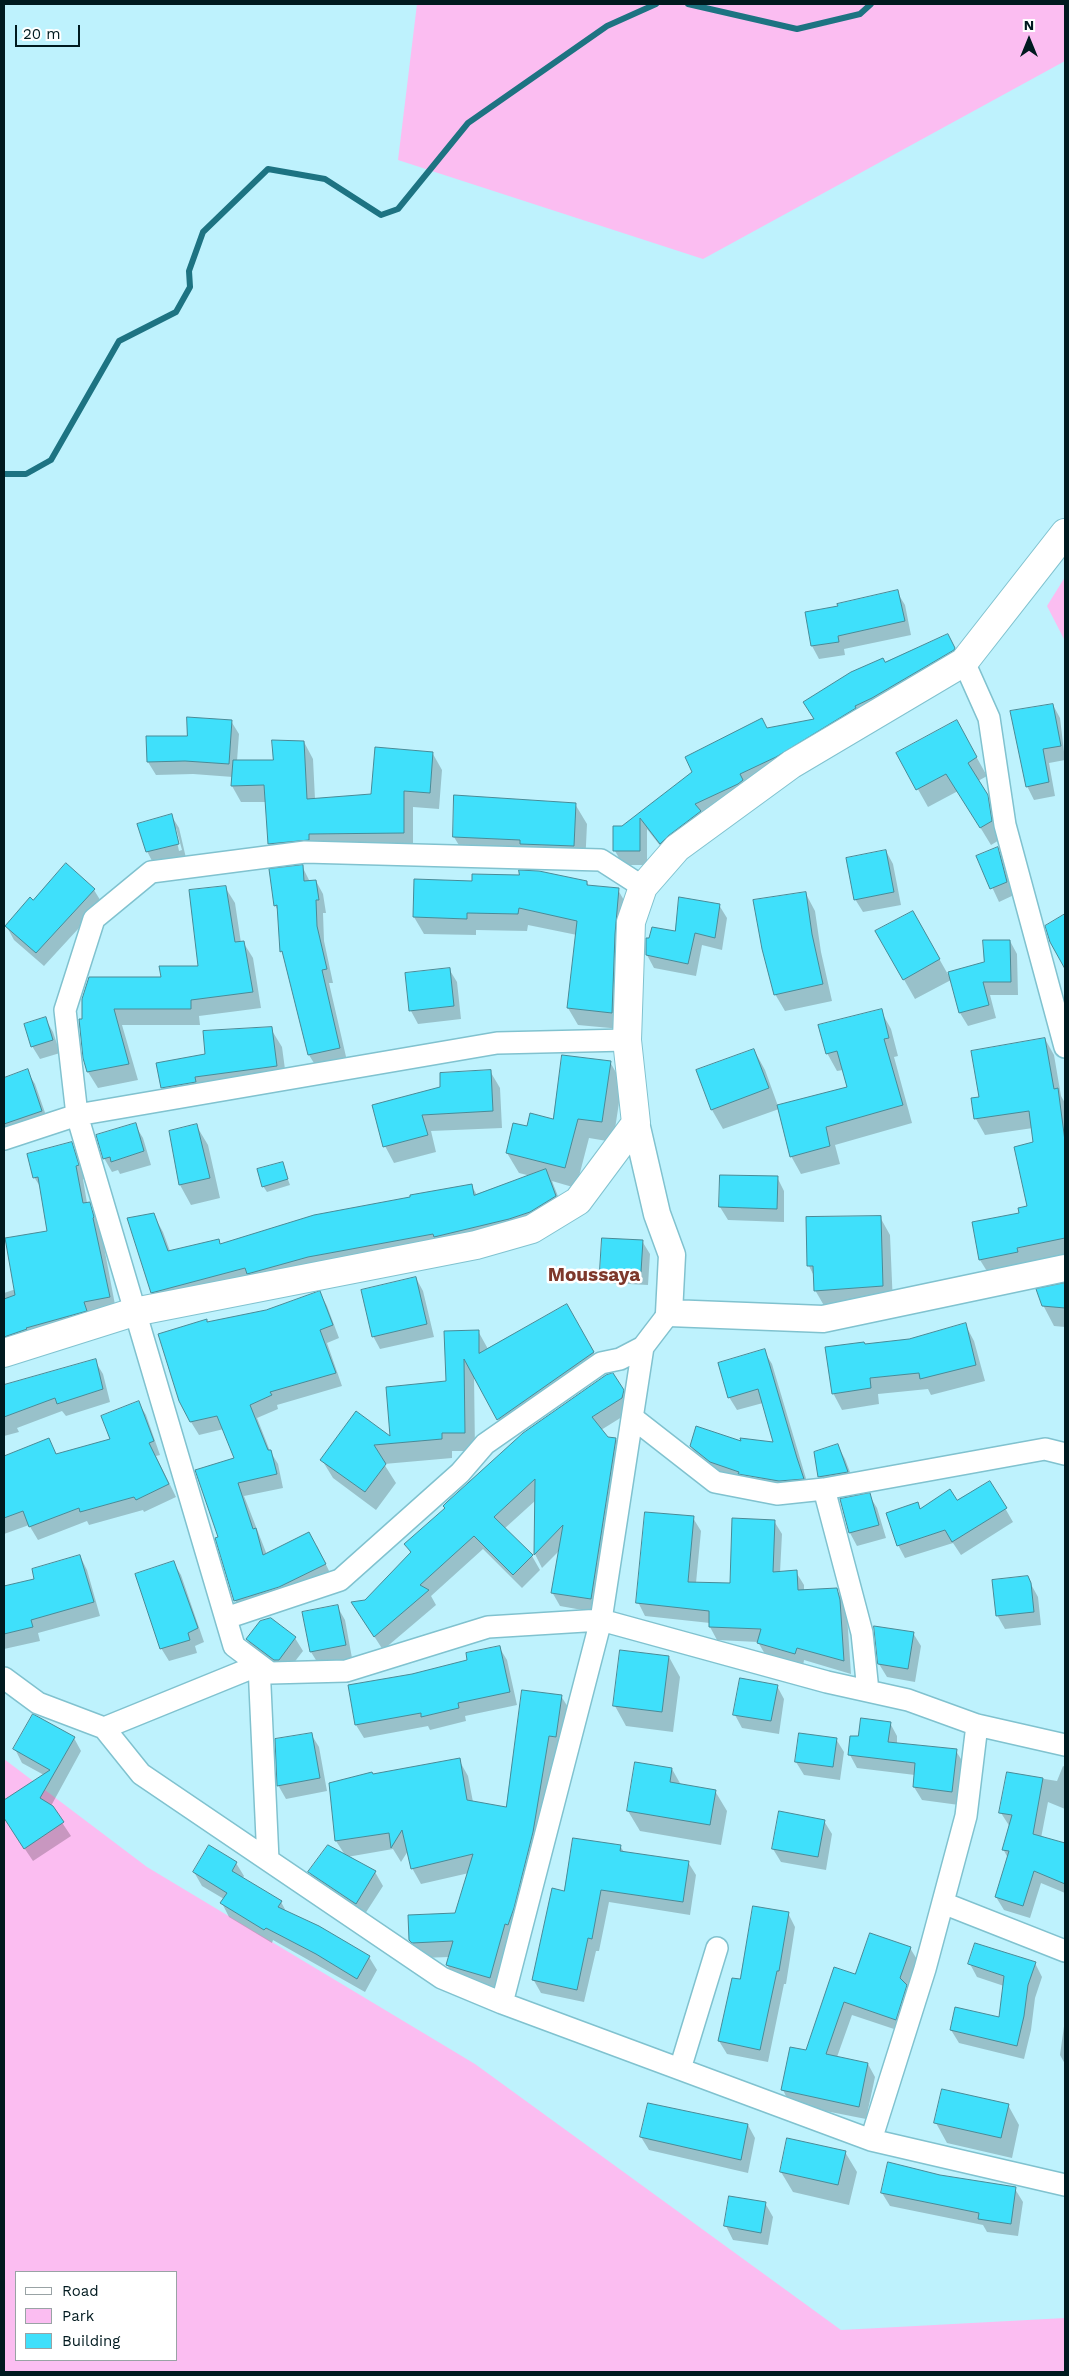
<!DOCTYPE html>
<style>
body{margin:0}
#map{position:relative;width:1069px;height:2376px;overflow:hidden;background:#bef2fd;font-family:"Work Sans",sans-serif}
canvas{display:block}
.frame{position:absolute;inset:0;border:5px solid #001a1f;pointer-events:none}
.legend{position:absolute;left:15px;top:2271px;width:162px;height:90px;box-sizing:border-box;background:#fff;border:1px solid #99a3a5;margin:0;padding:6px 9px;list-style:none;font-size:15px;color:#001a1f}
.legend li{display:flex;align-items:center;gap:10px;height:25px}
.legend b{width:25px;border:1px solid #99a3a5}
.north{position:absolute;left:1004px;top:15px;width:50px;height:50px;-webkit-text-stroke:4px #fff;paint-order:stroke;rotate:0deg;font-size:14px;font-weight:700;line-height:20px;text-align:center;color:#001a1f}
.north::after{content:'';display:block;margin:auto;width:18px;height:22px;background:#001a1f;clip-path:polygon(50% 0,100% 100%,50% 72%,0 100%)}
.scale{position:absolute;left:15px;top:25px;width:65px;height:22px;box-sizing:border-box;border:2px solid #001a1f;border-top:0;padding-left:6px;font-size:15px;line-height:18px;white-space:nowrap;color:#001a1f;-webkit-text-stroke:4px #fff;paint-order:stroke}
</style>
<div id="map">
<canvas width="1069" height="2376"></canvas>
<div class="frame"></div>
<ul class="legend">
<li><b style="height:6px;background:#fff"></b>Road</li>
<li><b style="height:14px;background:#fbbdf1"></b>Park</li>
<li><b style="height:14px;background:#3fe0fb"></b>Building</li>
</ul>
<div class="north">N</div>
<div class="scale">20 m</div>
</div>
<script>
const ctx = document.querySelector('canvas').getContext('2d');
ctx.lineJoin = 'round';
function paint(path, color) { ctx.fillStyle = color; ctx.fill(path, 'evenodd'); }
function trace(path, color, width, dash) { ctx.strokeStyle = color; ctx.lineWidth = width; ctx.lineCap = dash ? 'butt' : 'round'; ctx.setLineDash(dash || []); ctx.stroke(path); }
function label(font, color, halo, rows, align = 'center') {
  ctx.font = font + ' "Work Sans",sans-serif'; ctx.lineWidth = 5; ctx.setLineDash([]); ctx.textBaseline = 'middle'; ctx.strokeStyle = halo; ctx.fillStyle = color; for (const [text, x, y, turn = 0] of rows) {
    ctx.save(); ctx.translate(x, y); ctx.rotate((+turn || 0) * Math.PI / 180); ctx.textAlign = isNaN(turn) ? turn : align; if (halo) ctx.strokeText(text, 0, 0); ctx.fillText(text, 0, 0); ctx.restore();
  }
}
paint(new Path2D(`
 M417 4H1065V61L703 259 398 160Z
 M1065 577V641L1047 606Z
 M4 1759 147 1867 475 2064 841 2330 1065 2318V2372H4ZM16 2272H176V2360H16Z`), '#fbbdf1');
paint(new Path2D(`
 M897 592 905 605 911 635 844 649 845 655 819 659 812 646 806 613 839 607Z
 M948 635 962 663 669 857 647 829V865H623L615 851 622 827 766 729 815 720 885 663Z
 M1053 705 1060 718 1065 760 1049 763 1055 796 1034 800 1027 786 1011 712Z
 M231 721 239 734 237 761H274L304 742 313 759 315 799 372 795 433 754 442 770 439 809 413 807V850L279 860 269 844 266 802H241L232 786 233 777 193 774 156 775 148 762 147 737H188Z
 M967 740 987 776 978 781 998 814 1001 839 991 845 958 791 928 807 898 754Z
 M575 804 587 824 585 866 466 857 454 837Z
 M171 815 179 828 186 858 154 865 147 851ZM174 828H176L182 850 179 851Z
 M997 848 1005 861 1014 895 999 902 978 857Z
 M886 851 893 864 901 905 863 912 855 899Z
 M302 866 310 882 316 881 323 894 326 913H323L324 941 333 983H329L347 1061 317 1068 309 1055 285 957 282 951 278 911 275 905Z
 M473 882H587L589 887 618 890 628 907 621 1029 578 1025 568 1008 577 935 528 925 527 931 476 930V935L424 934 414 917Z
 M225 887 235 903 241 943 243 942 253 958 261 1008 199 1016 200 1025H122L138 1080 98 1088 88 1072 80 1020 163 978 199 967Z
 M94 890 102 903 44 966 14 940 7 927 33 901Z
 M806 894 815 911 821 952 832 1001 785 1011 775 994Z
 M719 905 727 918 722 950 702 945 696 976 654 968 647 955Z
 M1065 916V966L1051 941 1047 927Z
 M877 932H924L950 978 985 963 1010 941 1017 954 1018 995H990L996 1018 968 1026 960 1013 951 980 915 999Z
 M449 969 457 982 461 1019 418 1024 411 1011 406 974Z
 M881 1011 891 1029 898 1056 894 1057 912 1123 835 1145 840 1164 801 1174 791 1156 779 1109 723 1129 712 1110 754 1050 765 1070 778 1106 848 1088 843 1070 837 1071 827 1053Z
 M45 1018 53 1032 60 1053 40 1059 32 1046Z
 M271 1029 282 1047 287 1084 172 1106 162 1088 207 1055Z
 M1045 1039 1054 1055 1061 1096 1065 1103V1256L990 1276 980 1260 973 1223 1021 1214 1029 1207 1035 1143 1033 1128 985 1135 976 1119 973 1099 980 1098Z
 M610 1062 622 1083 613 1142 589 1138 576 1188 552 1181 565 1214 162 1310 152 1292 153 1214 163 1232 170 1251 218 1241 221 1245 471 1185 477 1195 531 1176 519 1173 507 1153 528 1127 554 1121Z
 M27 1071 35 1084 49 1124 4 1140V1079Z
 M490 1071 500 1088 502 1128 431 1131 436 1152 394 1163 385 1146 442 1088Z
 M135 1125 143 1138 151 1165 120 1174 118 1170 112 1172 104 1158Z
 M196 1125 208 1145 220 1198 191 1205 180 1185 170 1132Z
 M71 1143 79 1157 85 1179H83L87 1203 97 1216 101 1231 116 1310 4 1353V1293L65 1273 49 1232 41 1188 34 1177Z
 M282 1163 290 1185 267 1192 263 1186Z
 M721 1176 777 1177 784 1191V1222L728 1220 720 1207Z
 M880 1217 890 1235 893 1305 826 1309 815 1290 814 1276 809 1266Z
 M642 1241 650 1254 648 1285 609 1283 601 1270Z
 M416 1278 423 1291 434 1337 380 1349 373 1336Z
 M1065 1285V1327L1054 1326 1043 1305 1038 1290Z
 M320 1293 327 1306 339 1338 327 1343 342 1386 277 1405 278 1409 257 1418 270 1451 278 1464 283 1488 244 1496 267 1555 317 1546 332 1577 242 1614 235 1600 219 1538 235 1459 224 1429 199 1435 191 1422 207 1323 266 1311Z
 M567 1306 604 1371 509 1438 474 1375 475 1451H452V1458L384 1464 396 1483 376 1510 333 1478 322 1460 392 1439 447 1382 478 1331 488 1349Z
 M965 1324 974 1341 985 1381 931 1395 928 1389 878 1394 879 1404 842 1410 833 1393 865 1345 909 1340Z
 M764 1351 772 1364 810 1492 718 1475 699 1460 691 1446 775 1443 763 1403 737 1410 729 1397Z
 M95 1361 103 1374 110 1402 66 1416 62 1411 17 1428 19 1432 4 1436V1385Z
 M623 1391 631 1405 630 1412 601 1430 607 1438 616 1439 624 1453 599 1613 560 1606 552 1592 560 1550 542 1568 535 1554 536 1500 504 1529 532 1556 540 1570 522 1588 483 1549 431 1596 436 1605 383 1650 361 1616 365 1601 411 1554 406 1544Z
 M138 1402 146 1415 160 1455 156 1456 176 1497 144 1512 143 1510 89 1525 87 1521 38 1540 29 1525 4 1534V1457L48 1440 57 1455 111 1440Z
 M838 1446 845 1459 855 1485 826 1490 819 1477Z
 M990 1482 1013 1522 961 1555 953 1543 905 1558 898 1545 917 1504 921 1510 957 1502Z
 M869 1495 877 1508 886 1538 857 1546 850 1533 841 1500Z
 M693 1518 701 1531 696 1583 731 1584 774 1521 782 1534 780 1573 796 1572 804 1585V1591L836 1589 844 1602 847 1615 851 1674 804 1660 803 1666 766 1656 758 1642 717 1640 710 1627V1623L645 1616 638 1602Z
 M80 1556 87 1570 100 1616 38 1633 40 1641 4 1649V1587L36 1579Z
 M173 1562 181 1575 204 1642 195 1646 197 1653 169 1661 161 1648Z
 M1027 1577 1038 1597 1041 1625 1005 1629 997 1615Z
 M337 1606 345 1620 352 1658 319 1665 311 1652Z
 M271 1620 295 1638 303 1651 286 1673 255 1653 247 1639Z
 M913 1633 921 1646 915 1682 887 1677 879 1664Z
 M499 1647 507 1660 517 1705 465 1716 466 1721 430 1730 428 1726 364 1738 356 1725 412 1675 469 1661Z
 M669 1657 680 1677 673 1732 626 1726 615 1706Z
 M777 1686 784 1699 779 1734 742 1728 735 1715Z
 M561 1696 571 1712 499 1993 456 1981 447 1965 449 1957 422 1958 410 1940 456 1915 469 1873 421 1884 412 1868 408 1851 401 1862 393 1849 347 1857 375 1872 383 1886 363 1917 317 1885 309 1872 345 1855 336 1841 331 1784 459 1760 468 1776 473 1802 507 1809Z
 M890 1723 897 1736V1744L956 1751 964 1764 959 1805 922 1800 914 1787 915 1775 857 1768 850 1755 859 1737Z
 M311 1734 319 1747 327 1791 286 1799 278 1785Z
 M74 1738 81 1751 51 1806 71 1836 33 1861 4 1818V1801L44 1775 22 1763 15 1749Z
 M836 1739 844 1752 840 1780 804 1775 796 1762Z
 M1063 1766 1065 1767V1809L1048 1802 1041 1838 1065 1850V1893L1041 1883 1030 1918 1004 1910 996 1897 1008 1858 1003 1849 1010 1827 1001 1813 1008 1773 1057 1781Z
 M672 1769 681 1785 715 1791 727 1811 721 1845 640 1831 628 1811Z
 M824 1821 832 1834 826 1870 781 1862 773 1849Z
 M620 1846 624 1852 688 1862 696 1875 690 1915 609 1902 599 1951H596L584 2002 541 1993 533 1979 566 1892Z
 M236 1863 244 1876 242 1879 281 1902 287 1913 369 1957 377 1970 365 1992 273 1940 272 1943 229 1917 222 1903 224 1899 202 1886 194 1872Z
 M788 1913 795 1927 786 1984H784L768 2062 727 2054 719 2041 741 1981Z
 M910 1948 918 1961 903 2032 852 2015 837 2057 868 2064 875 2077 866 2119 790 2104 783 2090 856 1976Z
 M1035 1963 1042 1977 1035 1998 1031 2030 1024 2059 959 2043 951 2030 1000 2019 1004 1986 977 1977 970 1964Z
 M1065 2019V2064L1060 2055Z
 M1008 2105 1019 2125 1012 2158 947 2143 936 2123Z
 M748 2125 755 2138 748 2173 649 2150 641 2137Z
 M788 2140 845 2152 857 2172 849 2205 793 2192 781 2172Z
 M940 2176 1015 2189 1023 2202 1018 2236 987 2232 983 2225 890 2206 882 2193Z
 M765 2203 773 2217 768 2245 733 2240 726 2226Z`), '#0003');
trace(new Path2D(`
 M688 4 797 29 860 14 871 4
 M4 474H26L51 460 119 341 176 312 190 287 189 271 203 232 268 169 325 179 381 215 398 209 468 123 607 26 656 4`), '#1d7382', 6);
const building = new Path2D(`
 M898 590 905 621 838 636 839 642 811 646 805 612 838 606 837 604Z
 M948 634 955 648 954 650 872 698 855 706 856 708 776 757 740 774 743 780 738 784 695 804 701 811 668 836 660 844 640 818V851H613V826H622L692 772 685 757 762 718 767 728 814 719 803 702 851 672 883 658 885 662Z
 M1053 704 1061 746 1043 749 1049 782 1026 787 1010 711Z
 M187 717 232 720 229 764 185 761 147 762 146 736H187Z
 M957 720 977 757 968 763 988 795 992 821 980 828 946 774 916 790 896 753Z
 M272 740 304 741 307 799 371 794 375 747 433 752 430 793 404 791V833L309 834V840L268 844 264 785 231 786 233 760H273Z
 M454 795 576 803 574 846 520 844V840L453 837Z
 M172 814 179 844 146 852 137 824Z
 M998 847 1007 882 990 889 976 856Z
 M886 850 894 892 854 900 846 858Z
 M66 863 95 889 36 953 5 926 30 897 33 900Z
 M303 865 304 881 316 880 319 900H316L317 926 327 969 322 970 340 1048 308 1055 282 951 280 952 277 905 274 906 269 869Z
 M519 870 539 871 587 881V885L619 888 615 934 612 1013 567 1008 577 921 519 908 518 914 467 913V919L413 917 414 879 472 881V874L519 875Z
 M226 886 235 942 244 941 253 992 191 1000V1009H114L129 1064 87 1072 83 1058 79 1019H82V999L89 977H161L159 966H198L189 890Z
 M806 892 812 934 823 984 774 995 762 949 753 900Z
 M679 897 720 904 715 938 695 933 688 964 646 955V938H649L652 927 675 931Z
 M913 911 940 959 903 980 875 931Z
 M1065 914V969L1050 942 1045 926Z
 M983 940H1010L1011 982H983L989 1005 959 1013 948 972 984 962Z
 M450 968 454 1006 409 1011 405 973Z
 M882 1009 889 1038 884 1039 903 1105 826 1127 830 1146 790 1157 777 1105 847 1087 837 1051 826 1054 818 1025Z
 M46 1017 53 1040 31 1047 24 1024Z
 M272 1027 277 1066 195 1077 196 1082 161 1088 156 1063 205 1054 203 1031Z
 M1045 1038 1054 1089 1058 1088 1065 1141V1238L1017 1248 1018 1252 979 1260 972 1222 1019 1213 1018 1208 1027 1206 1014 1147 1033 1142 1029 1111 974 1119 971 1098 979 1097 971 1051Z
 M754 1049 769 1088 711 1110 696 1070Z
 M562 1055 611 1061 602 1122 578 1119 565 1168 506 1153 513 1123 527 1126 530 1113 553 1119Z
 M28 1069 42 1111 4 1124V1078Z
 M491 1070 493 1111 422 1115 428 1135 383 1147 372 1105 440 1087V1073Z
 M136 1123 144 1151 111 1162 110 1157 103 1159 96 1135Z
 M197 1124 210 1178 179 1185 169 1131Z
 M72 1142 79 1165 76 1166 83 1203 90 1202 94 1217 93 1218 110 1297 84 1302 87 1311 26 1328 27 1329 4 1337V1299L15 1295 5 1238 47 1231 38 1177 33 1178 27 1154Z
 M283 1162 288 1179 262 1187 257 1169Z
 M546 1169 556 1196 530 1212 509 1219 434 1237 433 1234 308 1257 247 1274 245 1268 151 1293 127 1218 154 1213 168 1251 219 1239 220 1244 314 1215 410 1197V1195L472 1184 474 1195Z
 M720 1175 778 1176 777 1209 719 1207Z
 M881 1216 883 1286 814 1291 813 1266H807L806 1217Z
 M602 1238 643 1240 641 1272 600 1270Z
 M416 1277 427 1324 372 1337 361 1290Z
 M1065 1283V1308L1042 1306 1036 1289Z
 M320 1291 333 1325 320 1330 336 1373 270 1392 272 1395 250 1405 268 1450H271L277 1474 238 1483 253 1529 256 1528 263 1555 309 1532 326 1564 279 1587 234 1601 215 1538 218 1537 195 1470 234 1458 217 1416 190 1422 179 1401 158 1334 207 1319V1322L266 1310Z
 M567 1304 594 1352 497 1420 464 1359 465 1433H442V1439L374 1445 386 1464 365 1492 320 1460 356 1411 390 1436 386 1387 446 1381 444 1331 479 1330V1353Z
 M966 1323 976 1365 920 1379 919 1373 870 1378 871 1388 832 1394 825 1347 864 1342 865 1344 909 1339Z
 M765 1349 797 1458 804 1479 779 1481 738 1474 739 1472 710 1462 690 1446 696 1426 741 1441 740 1438 773 1442 758 1389 728 1398 718 1363Z
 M96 1359 103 1389 57 1404 55 1398 4 1417V1385Z
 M613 1373 624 1390 622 1398 592 1417 608 1437 616 1438 591 1599 551 1593 563 1525 534 1555 535 1479 494 1517 533 1555 513 1575 474 1536 420 1585 429 1590 374 1637 351 1602 365 1600 411 1552 404 1544 445 1508 443 1506 447 1502 523 1433 606 1375Z
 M139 1401 154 1441 149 1443 169 1484 136 1500 134 1497 80 1512 79 1508 29 1527 23 1511 4 1518V1456L49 1438 56 1454 110 1439 101 1416Z
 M838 1444 848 1472 818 1477 814 1452Z
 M990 1481 1007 1508 952 1542 945 1530 897 1546 886 1513 918 1502 920 1509 950 1489 957 1500Z
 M870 1493 879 1525 849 1533 840 1499Z
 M645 1512 694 1516 688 1582 730 1583 732 1518 775 1520 773 1572 797 1570 798 1590 837 1588 840 1600 844 1661 797 1648 795 1654 757 1643 761 1629 709 1627V1611L636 1603Z
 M80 1555 94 1602 31 1620 33 1627 4 1634V1586L34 1579 32 1569Z
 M174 1561 198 1628 188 1633 190 1640 160 1649 135 1574Z
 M1028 1576 1031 1583 1034 1612 996 1616 992 1580Z
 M338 1605 346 1645 310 1652 302 1612Z
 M271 1618 296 1637 279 1660H274L246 1639 260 1621Z
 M874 1626 914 1632 908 1669 878 1664Z
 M500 1646 510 1692 458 1703 459 1708 421 1717V1713L355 1725 348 1685 412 1674 467 1660 466 1653Z
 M620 1650 669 1656 662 1712 613 1706Z
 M740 1678 778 1685 771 1721 733 1715Z
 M522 1690 562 1695 556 1737 549 1736 533 1832 514 1908 508 1925 505 1924 490 1978 446 1965 453 1941 412 1943 409 1940 408 1915 455 1913 473 1854 411 1869 402 1830 391 1848 389 1833 335 1841 329 1783 372 1772 373 1774 460 1758 467 1800 506 1807Z
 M33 1714 75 1737 40 1798 53 1806 64 1822 24 1849 4 1818V1800L50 1770 13 1749Z
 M861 1718 891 1722 888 1742 957 1749 952 1792 913 1787 915 1763 848 1755 850 1736H858Z
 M312 1733 320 1778 277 1786 275 1739Z
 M799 1733 837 1738 833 1767 795 1762Z
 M635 1762 672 1768 670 1782 716 1790 710 1825 627 1811Z
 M1007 1772 1043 1778 1033 1834 1065 1843V1884L1034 1871 1023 1906 995 1897 1009 1851 1002 1850 1012 1815 999 1813Z
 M779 1811 825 1820 818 1857 772 1849Z
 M573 1838 621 1845 620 1851 689 1861 683 1902 601 1890 592 1939 588 1938 577 1990 532 1980 552 1888 564 1891Z
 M209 1845 237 1862 232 1871 282 1901 278 1907 319 1926 370 1956 357 1979 316 1954 266 1928 264 1930 220 1903 227 1893 193 1872Z
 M328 1845 376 1871 356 1904 308 1872Z
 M753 1906 789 1912 779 1971H777L760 2050 718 2041 732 1978 740 1979Z
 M870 1933 911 1947 900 1978 907 1985 896 2020 844 2002 826 2054 868 2063 859 2107 781 2090 790 2047 806 2050 834 1967 855 1974Z
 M975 1943 1036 1962 1028 1985 1024 2016 1017 2046 950 2030 955 2007 999 2017 1004 1976 968 1964Z
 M942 2089 1009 2104 1001 2138 934 2123Z
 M648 2103 748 2124 741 2160 640 2137Z
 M787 2138 846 2151 838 2185 780 2172Z
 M888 2162 940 2175 1016 2187 1011 2224 978 2219 979 2213 881 2193Z
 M729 2196 766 2202 761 2233 724 2226Z`);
paint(building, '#3fe0fb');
trace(building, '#498a97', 1);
const minor = new Path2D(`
 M964 662 989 718 1005 825 1065 1047
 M643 887 601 860 305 852 151 872 94 919 65 1010 77 1115 234 1646 270 1673 346 1671 488 1627 601 1620 827 1682 908 1700 977 1725 1065 1745
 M4 1139 77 1115 497 1043 627 1040
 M633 1418 715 1482 777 1494 824 1489 1045 1449 1065 1454
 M824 1489 862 1633 868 1691
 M226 1618 340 1580 460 1473 485 1444 601 1363 620 1359 643 1347
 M4 1678 38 1703 104 1728 259 1665 268 1860
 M104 1728 141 1774 442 1978 502 2003 871 2140 1065 2185
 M943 1903 1065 1951
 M502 2003 601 1620 643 1347 669 1313
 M680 2069 717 1948
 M871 2140 925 1969 966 1816 977 1725`);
const tertiary = new Path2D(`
 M636 1123 657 1214 672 1255 669 1313 823 1319 1065 1268`);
const secondary = new Path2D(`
 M4 1353 134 1312 476 1245 532 1229 578 1201 636 1123 627 1040 631 922 643 887 677 848 792 764 964 662 1065 533`);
trace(minor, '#80c2cf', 24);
trace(tertiary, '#80c2cf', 29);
trace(secondary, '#80c2cf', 30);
trace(minor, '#fff', 21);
trace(tertiary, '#fff', 26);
trace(secondary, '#fff', 28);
label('bold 19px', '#7e382b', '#fff', [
 ["Moussaya",594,1275]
]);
</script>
